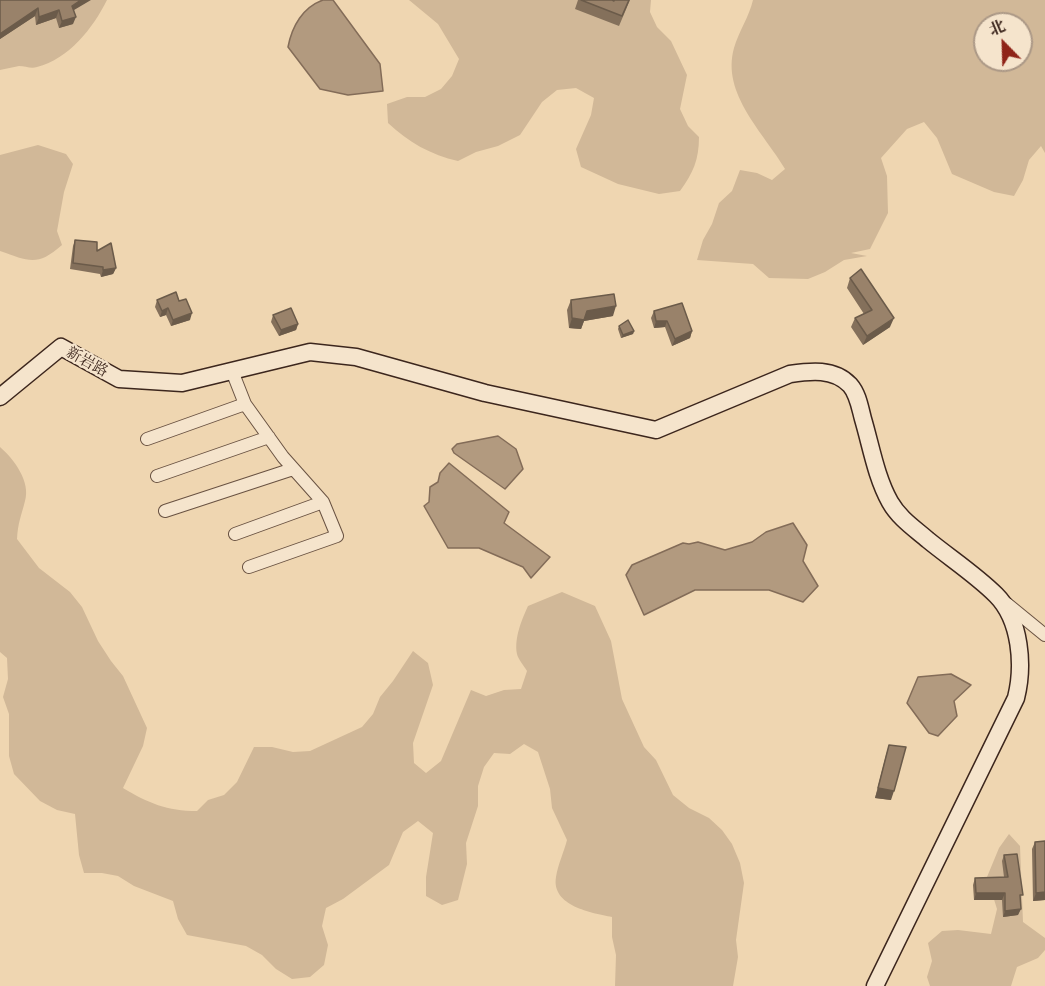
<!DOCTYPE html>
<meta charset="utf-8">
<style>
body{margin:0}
#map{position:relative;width:1045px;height:986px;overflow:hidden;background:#efd6b1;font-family:"Libre Caslon Text","Noto Serif SC",serif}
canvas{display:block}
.north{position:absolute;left:973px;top:12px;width:60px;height:60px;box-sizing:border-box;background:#f5e4cc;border:2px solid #ab9886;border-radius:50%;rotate:337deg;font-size:16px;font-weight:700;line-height:24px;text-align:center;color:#3c261d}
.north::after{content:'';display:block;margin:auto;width:21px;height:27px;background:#8f2418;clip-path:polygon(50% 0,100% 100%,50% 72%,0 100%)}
</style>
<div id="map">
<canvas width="1045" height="986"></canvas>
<div class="north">北</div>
</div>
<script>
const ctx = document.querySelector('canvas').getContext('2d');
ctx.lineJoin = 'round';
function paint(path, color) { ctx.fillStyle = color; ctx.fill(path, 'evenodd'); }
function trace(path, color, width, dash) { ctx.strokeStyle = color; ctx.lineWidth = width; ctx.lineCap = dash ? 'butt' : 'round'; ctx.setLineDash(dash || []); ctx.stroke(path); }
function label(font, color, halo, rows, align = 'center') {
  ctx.font = font + ' "Libre Caslon Text","Noto Serif SC",serif'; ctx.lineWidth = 4.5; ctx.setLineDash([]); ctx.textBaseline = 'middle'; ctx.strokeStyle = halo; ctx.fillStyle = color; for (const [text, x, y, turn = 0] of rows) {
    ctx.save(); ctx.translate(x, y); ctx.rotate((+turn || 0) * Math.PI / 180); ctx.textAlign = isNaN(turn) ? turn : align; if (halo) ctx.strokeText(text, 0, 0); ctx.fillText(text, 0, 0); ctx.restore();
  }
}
paint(new Path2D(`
 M0 0H107C93 28 69 59 37 67 31 69 25 66 19 66 13 67 6 69 0 70Z
 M409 0H651L650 12 657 27 671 41 687 75 680 109 688 126 699 137C699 160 693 173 680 191L659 194 618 184 581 167 576 149 591 115 594 98 576 88 557 90 542 102 520 135 498 146 476 152 458 161C431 155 408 142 388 123L387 104 407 97H425L441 89 452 76 459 59 438 24Z
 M753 0H1045V153L1041 146 1029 160 1023 180 1014 196 994 192 952 174 937 138 924 122 907 129 881 158 887 176 888 213 870 249 851 253 867 256 844 260 825 272 808 279 769 278 753 264 697 260 703 240 712 224 719 203 732 191 740 170 757 173 772 180 785 169C764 133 721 94 734 48 739 31 749 17 753 0ZM985 24H1021V60H985Z
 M38 145 66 154 73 164 64 192 57 231 62 245C37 267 29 261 0 251V155Z
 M0 447C14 459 31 482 25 501 21 517 18 522 17 539L39 568 70 592 82 607 98 641 111 661 123 676 147 728 143 746 123 788C148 803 167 811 197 811L208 800 224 795 237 782 254 747H272L293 752 310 751 362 727 373 714 380 697 393 681 413 651 428 663 433 685 413 743 414 763 426 773 441 761 471 690 486 696 504 690 521 689 527 671C524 666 518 659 517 654 514 638 522 619 528 606L562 592 595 606 611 641 622 699 644 747 656 760 673 795 689 808 709 818 722 830 732 844 740 863 744 883 736 940 738 957 733 986H615L616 955 612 937V917C592 913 551 906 556 877 558 864 564 852 567 840L552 808 550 789 538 752 524 744 510 754 494 753 484 767 478 786V806L466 843 467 864 458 900 442 905 426 896V877L433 833 418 821 403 832 389 865 343 899 326 908 322 926 328 945 324 965 310 977 292 979 276 969 262 955 246 946 187 935 178 919 173 901 134 886 118 876 102 873H84L79 855 75 814 57 810 40 801 14 774 9 756V714L3 697 8 679 7 658 0 652Z
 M1009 834 1020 846 1023 922 1045 938V950L1038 958 1017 967 1011 986H930L927 977 932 961 928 943 942 931 958 930 991 934 997 909 987 877 999 848Z`), '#d1b898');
const water = new Path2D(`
 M323 0H333L380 64 383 91 348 95 320 89 288 47C292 26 303 7 323 0Z
 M498 436 516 449 523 469 505 489 454 453 452 449 457 444Z
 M449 463 509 512 504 523 550 557 531 578 523 567 479 548H448L424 506 429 502 430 487 438 482 440 473Z
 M793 523 807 545 803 561 818 586 803 602 769 590H695L644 615 626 575 632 565 683 543 689 544 698 542 725 550 752 542 766 532Z
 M951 674 971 685 954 701 957 716 938 736 929 733 907 703 918 677Z`);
paint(water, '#b29a7f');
trace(water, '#836c58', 1.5);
const street = new Path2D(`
 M232 371 245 404 283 457 323 502 337 536 249 567
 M147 439 245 404
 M157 476 269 437
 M165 511 293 469
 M235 534 323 502
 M1007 604 1045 635`);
const secondary = new Path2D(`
 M0 397 61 347 119 379 182 383 310 352 356 357 485 393 656 430 790 374C810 371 834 368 850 385 858 394 860 408 863 419 871 446 876 477 890 502 899 518 914 528 928 540 950 558 976 575 996 595 1021 620 1024 666 1016 698L875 986`);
trace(street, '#695242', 14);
trace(secondary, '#3c261d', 19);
trace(street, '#f5e4cc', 12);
trace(secondary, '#f5e4cc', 16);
paint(new Path2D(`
 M0 0 74 10 73 24 59 28 56 18 36 25 35 16 0 39Z
 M578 0H630L619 26 575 9Z
 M75 240 97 251 116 268 113 274 101 277 100 274 70 269 73 246Z
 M850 278 890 327 863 345 851 327 855 318 864 314 847 288Z
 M157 300 179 301 190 320 171 326 166 315 160 317 155 307Z
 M571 300 613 316 584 321 581 329 569 328 567 310Z
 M654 311 692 331 690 338 672 346 665 327 654 328 651 318Z
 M273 315 298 324 296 330 279 336 271 322Z
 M619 326 634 331 633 334 621 338 618 329Z
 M889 745 891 800 875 798 886 755Z
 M1035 842 1045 900 1033 901 1032 849Z
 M1004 855 1020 902 1018 915 1003 917 1002 900H974L973 885 975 878 1004 877 1002 861Z`), '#84705b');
paint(new Path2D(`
 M81 0H91L69 13 72 6Z
 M38 8 35 16 0 39V34Z
 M59 10 56 18 36 25 39 17Z
 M76 17 73 24 59 28 62 21Z
 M116 268 113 274 101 277 103 270Z
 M616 306 613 316 584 321 581 329 569 328 572 318 587 311Z
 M168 308 166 315 160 317 162 311Z
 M192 313 190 320 171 326 173 320Z
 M894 318 890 327 863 345 867 336Z
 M656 321H667L665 327 654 328Z
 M298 324 296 330 279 336 281 330Z
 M634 331 633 334 621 338 623 335Z
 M692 331 690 338 672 346 675 339Z
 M878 788 894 791 891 800 875 798Z
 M1045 892V900L1033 901 1036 893Z
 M976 893H1005L1002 900H974Z
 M1021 909 1018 915 1003 917 1005 911Z`), '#6b5b4a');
const building = new Path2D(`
 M0 0H81L72 6 76 17 62 21 59 10 39 17 38 8 0 34Z
 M581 0H612L614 1V0H629L622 16Z
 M75 240 97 242V251L111 243 116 268 103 270V267L73 263Z
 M861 269 894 318 867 336 855 318 872 310 850 278Z
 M176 292 179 301 186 299 192 313 173 320 168 308 162 311 157 300Z
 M614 294 616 306 587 311 584 320 572 318 571 300Z
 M682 303 692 331 675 339 667 321H656L654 311Z
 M291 308 298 324 281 330 273 315Z
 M628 320 634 331 623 335 619 326Z
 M889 745 906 747 894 791 878 788Z
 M1045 841V892L1036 893 1035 842Z
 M1017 854 1023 895H1020L1021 909 1005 911V893H976L975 878 1008 877 1004 855Z`);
paint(building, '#99826a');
trace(building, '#6b5b4a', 1.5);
label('15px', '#3c261d', '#f5e4cc', [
 ["新岩路",87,362,29]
]);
</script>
